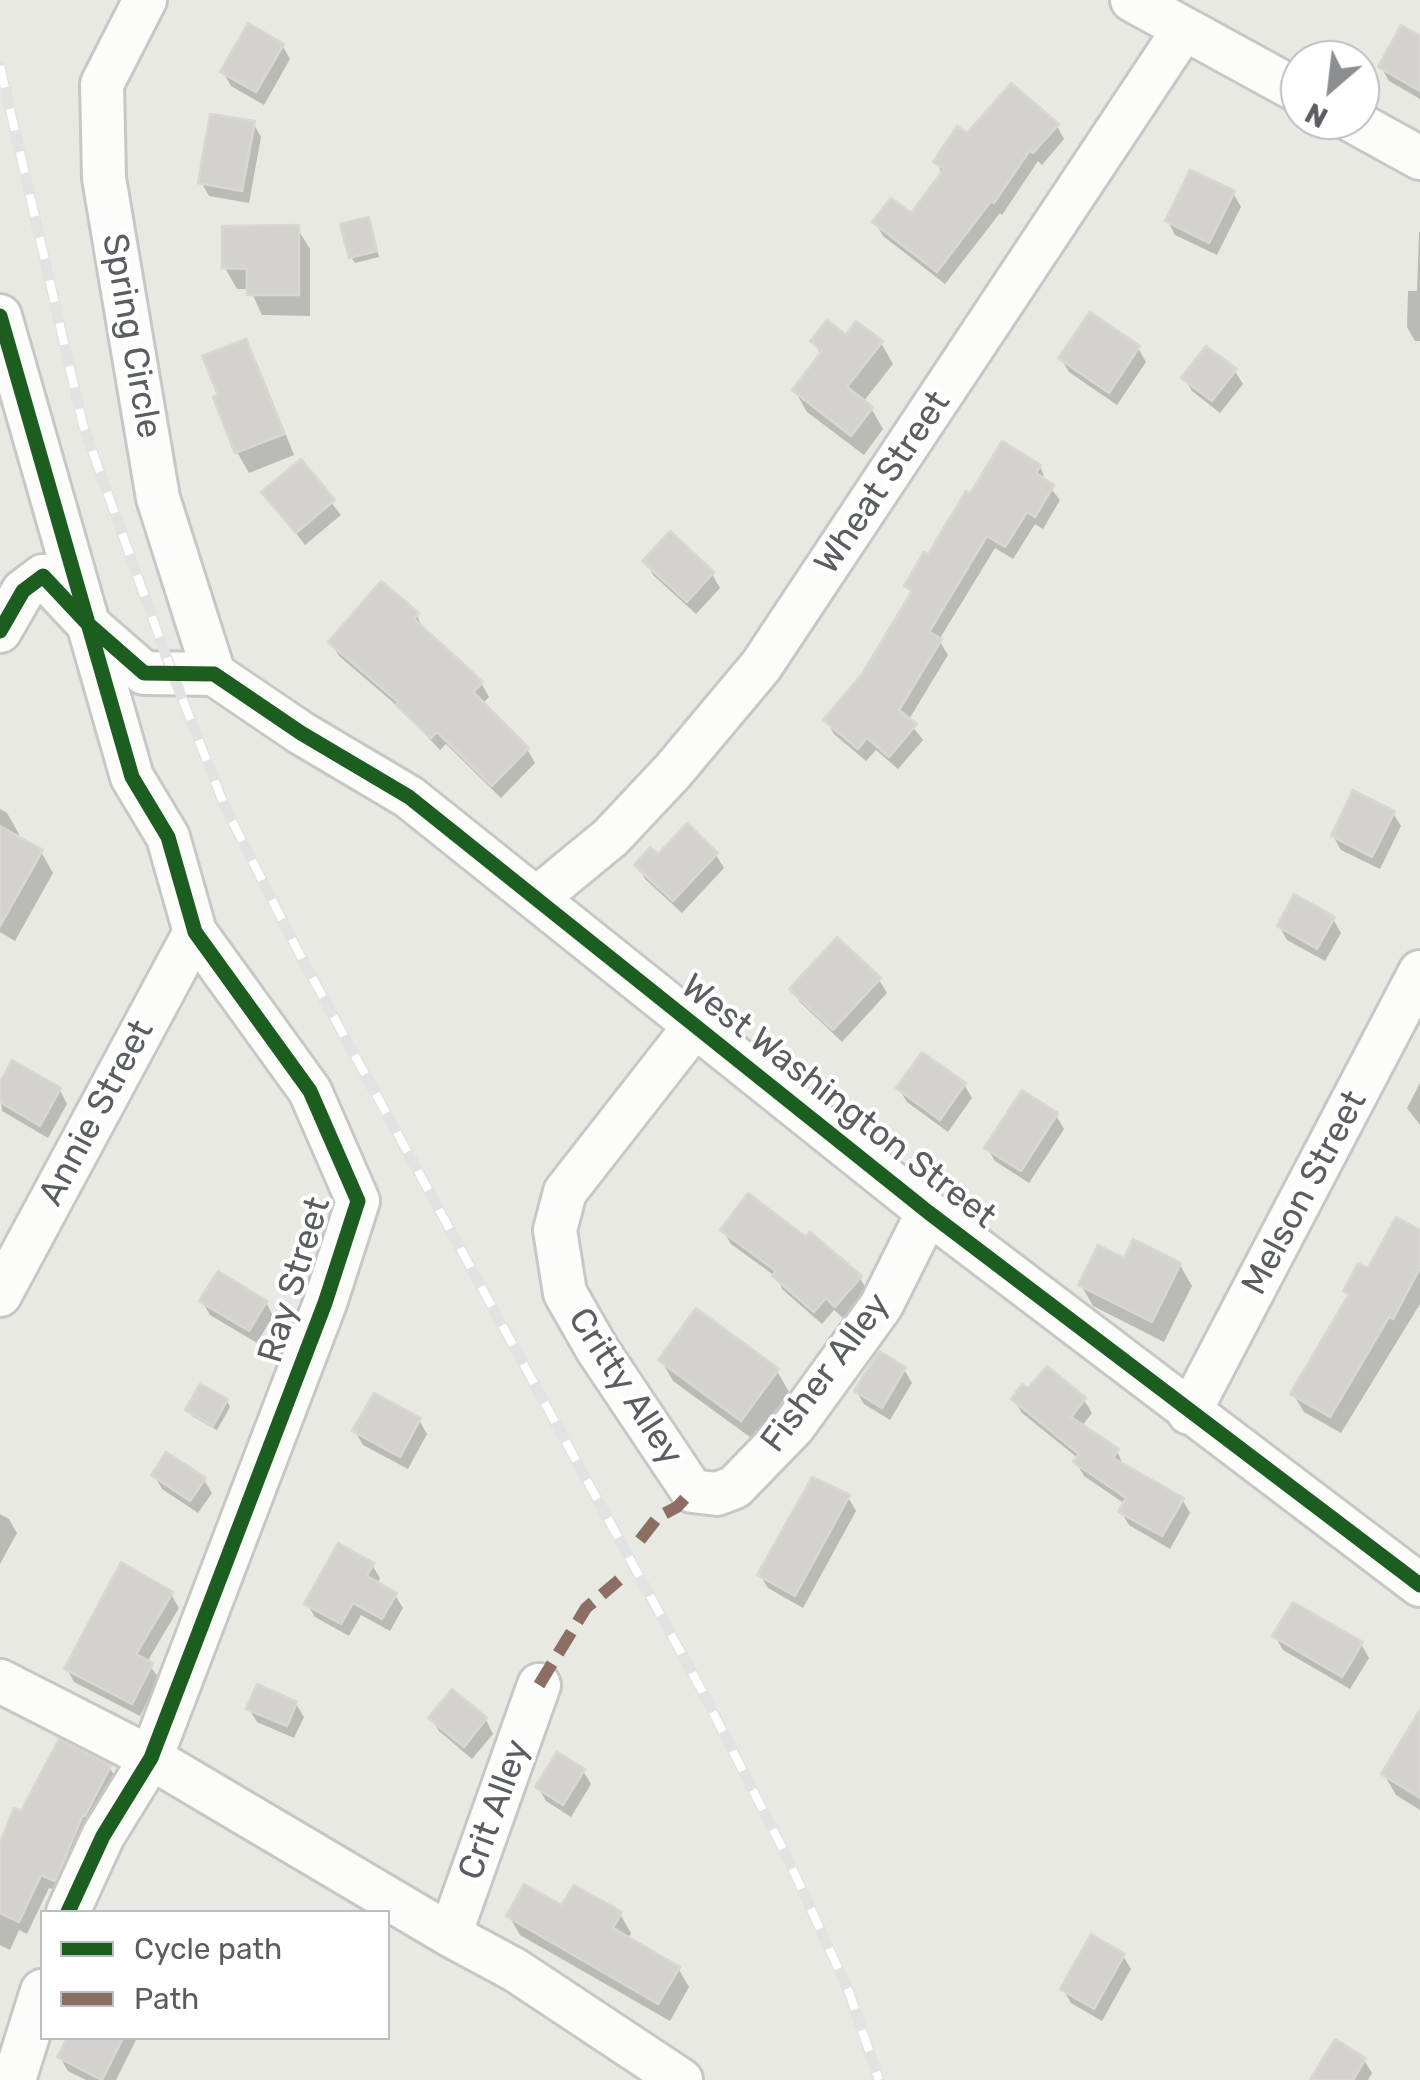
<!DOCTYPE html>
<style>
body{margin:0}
#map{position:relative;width:1420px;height:2080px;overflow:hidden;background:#e9e9e4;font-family:Rubik,sans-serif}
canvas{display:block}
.legend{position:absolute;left:40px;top:1910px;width:350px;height:130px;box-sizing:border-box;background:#fff;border:2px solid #bdbec0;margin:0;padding:12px 18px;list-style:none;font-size:30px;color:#5a5d61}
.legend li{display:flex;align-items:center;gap:20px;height:50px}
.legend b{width:50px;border:2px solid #bdbec0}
.north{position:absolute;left:1280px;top:40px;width:100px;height:100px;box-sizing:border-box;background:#fff;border:2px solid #bdbec0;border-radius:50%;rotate:208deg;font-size:28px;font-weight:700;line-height:40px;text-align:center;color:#5a5d61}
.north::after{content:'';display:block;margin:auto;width:35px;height:45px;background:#8c8e8f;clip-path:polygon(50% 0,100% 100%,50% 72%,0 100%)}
</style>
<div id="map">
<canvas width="1420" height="2080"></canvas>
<ul class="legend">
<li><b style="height:12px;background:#1b5e20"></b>Cycle path</li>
<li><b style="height:12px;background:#8d6e63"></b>Path</li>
</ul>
<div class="north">N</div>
</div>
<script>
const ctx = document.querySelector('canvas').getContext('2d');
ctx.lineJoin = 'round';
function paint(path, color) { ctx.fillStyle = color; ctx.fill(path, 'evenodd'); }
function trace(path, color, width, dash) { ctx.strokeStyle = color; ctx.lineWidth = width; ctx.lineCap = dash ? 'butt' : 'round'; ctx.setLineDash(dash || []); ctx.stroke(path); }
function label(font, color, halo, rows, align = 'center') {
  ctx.font = font + ' Rubik,sans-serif'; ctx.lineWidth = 8; ctx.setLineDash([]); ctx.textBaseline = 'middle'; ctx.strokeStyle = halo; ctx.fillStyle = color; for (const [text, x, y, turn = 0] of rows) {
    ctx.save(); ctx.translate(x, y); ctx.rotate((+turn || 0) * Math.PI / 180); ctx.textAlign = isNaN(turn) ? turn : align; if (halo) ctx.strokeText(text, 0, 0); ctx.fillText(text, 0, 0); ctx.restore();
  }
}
paint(new Path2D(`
 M1420 39V99L1389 81 1381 67Z
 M282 45 290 59 264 105 231 86 223 72Z
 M253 123 261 137 249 203 209 196 201 182Z
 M1057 126 1064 139 1042 165 1038 161 1002 215 1000 213 945 284 883 236 875 222 912 217 943 175 936 162 967 136Z
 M1233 193 1241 207 1217 255 1175 235 1168 221Z
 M371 226 379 257 355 263 351 257Z
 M297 228 310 249V316L262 315 250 289H237L225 268Z
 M1419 232H1420V341H1415L1407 327 1408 291H1417Z
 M846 339 881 343 893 364 863 402 871 408 883 429 864 455 807 412 795 391 822 356 813 341Z
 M245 342 257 363 294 455 249 473 237 452 221 397Z
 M1138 348 1146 362 1117 405 1069 372 1061 359Z
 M1235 371 1243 384 1220 413 1192 391 1184 378Z
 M300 463 341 515 305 545 265 492Z
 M1040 466 1046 482 1060 500 1043 529 1035 524 1013 559 995 548 939 640 948 655 908 721 923 740 898 769 876 750 866 761 834 734 826 720 864 675 912 595 907 586 971 497Z
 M670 535 712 574 720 588 696 614 653 575 645 561Z
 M417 615 423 630 481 683 489 697 482 704 527 749 535 763 501 798 446 744 440 750 402 710 339 656 331 642Z
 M0 809 7 813 19 834 17 838 41 852 53 873 15 941 0 932Z
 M1393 813 1401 826 1380 869 1341 850 1333 836Z
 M716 855 724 868 682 913 645 879 637 865 659 857Z
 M1333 919 1341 933 1325 961 1287 940 1279 926Z
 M879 980 887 993 842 1042 800 1002 792 989Z
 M1420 1083V1125L1407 1108Z
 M964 1084 972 1098 948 1132 907 1102 899 1089Z
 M0 1086 60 1090 67 1104 48 1138 2 1111Z
 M1056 1115 1064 1129 1029 1183 995 1161 987 1148Z
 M723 1230 860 1278 868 1292 844 1319 834 1310 822 1324 783 1290 775 1276 731 1244Z
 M1420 1233V1304L1341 1433 1304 1412 1293 1394 1350 1298 1346 1291Z
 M1180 1265 1192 1286 1164 1342 1093 1306 1081 1285Z
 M202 1301 266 1302 273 1316 257 1343 210 1315Z
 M661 1360 777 1371 789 1392 754 1440 673 1381Z
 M904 1369 912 1383 890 1420 864 1404 856 1391Z
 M1014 1400H1084L1092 1413 1081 1427 1117 1451 1124 1467 1182 1499 1190 1513 1170 1549 1129 1525 1121 1512 1125 1504 1084 1476 1076 1462 1079 1459 1022 1413Z
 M227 1401 230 1407 217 1430 192 1416 188 1410Z
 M419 1420 427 1434 408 1469 363 1445 355 1431Z
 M154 1475 204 1480 212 1493 198 1513 162 1489Z
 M848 1497 856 1511 803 1608 768 1588 760 1575Z
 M0 1514 9 1519 17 1533 0 1564Z
 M372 1565 380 1578 377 1585 395 1595 403 1608 390 1631 361 1615 349 1636 315 1617 307 1604Z
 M171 1594 179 1608 147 1662 159 1678 140 1716 74 1682 67 1669Z
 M1275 1636 1361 1644 1369 1658 1350 1689 1283 1650Z
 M452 1693 486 1720 493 1734 472 1759 439 1731 431 1718Z
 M296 1704 304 1717 294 1738 257 1722 249 1709Z
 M1420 1714V1810L1396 1795 1384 1774Z
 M110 1768 117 1781 62 1893 49 1888 27 1934 19 1930 10 1950 0 1945V1849L23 1814Z
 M583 1771 591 1784 571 1817 546 1801 538 1787Z
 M563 1909 620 1914 631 1933 628 1939 678 1968 689 1987 670 2021 520 1935 509 1916Z
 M1123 1956 1131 1969 1102 2021 1071 2003 1063 1989Z
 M70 2038H137L116 2080H86L68 2071 60 2057Z
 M1364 2060 1372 2073 1368 2080H1316Z`), '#0003');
const building = new Path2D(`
 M248 23 284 44 256 92 220 72Z
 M1401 25 1420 36V91L1378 67Z
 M1011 83 1059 124 1033 153 1030 150 994 203 991 201 937 272 872 222 891 198 911 213 944 169 933 162 957 126 967 133Z
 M210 114 255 121 242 191 198 183Z
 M1190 170 1235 191 1209 243 1165 221Z
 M369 217 377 251 349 258 340 224Z
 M299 225V295H247V269L222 268V226Z
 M1090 312 1140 346 1109 393 1058 358Z
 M827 320 846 335 856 321 883 341 847 387 873 407 851 436 792 390 822 351 810 341Z
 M246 339 284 434 235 453 213 397 218 395 202 356Z
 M1206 346 1237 369 1212 401 1181 378Z
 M1002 441 1041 465 1036 473 1054 485 1035 517 1027 512 1005 547 987 536 929 632 942 639 899 710 917 724 889 757 867 738 858 749 823 720 862 674 912 591 904 586 924 552 928 554 966 491 970 494Z
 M301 459 335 500 296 533 261 492Z
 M670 531 714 572 687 602 642 561Z
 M381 581 419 613 414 619 483 682 473 692 529 748 492 786 437 732 431 738 396 705 398 702 328 642Z
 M1353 790 1395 811 1372 857 1331 836Z
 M687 823 718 853 673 901 634 865 650 847 658 854Z
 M0 826 43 850 0 926Z
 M1294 894 1335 917 1317 949 1277 926Z
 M837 937 881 978 833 1030 789 989Z
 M922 1052 966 1083 940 1120 896 1088Z
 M12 1060 61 1088 40 1126 0 1102V1082Z
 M1022 1090 1058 1113 1021 1171 984 1148Z
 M748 1193 806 1237 810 1232 862 1276 835 1307 826 1298 814 1312 772 1276 776 1271 720 1230Z
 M1396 1217 1420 1230V1268L1393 1319 1389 1317 1330 1417 1290 1394 1349 1294 1343 1291 1358 1263 1368 1268Z
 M1133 1239 1181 1263 1152 1322 1078 1285 1098 1245 1124 1258Z
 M218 1271 267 1301 249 1331 199 1301Z
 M696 1308 779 1369 741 1421 658 1360Z
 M879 1351 906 1367 882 1408 854 1391Z
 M1047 1366 1086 1398 1071 1417 1119 1449 1113 1458 1184 1498 1162 1536 1118 1512 1126 1498 1073 1462 1079 1454 1011 1399 1022 1384 1028 1388Z
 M200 1384 228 1399 213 1426 185 1410Z
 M374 1393 421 1418 400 1457 352 1431Z
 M166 1452 206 1478 190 1501 151 1475Z
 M812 1477 850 1495 795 1596 757 1575Z
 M338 1543 374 1563 367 1576 397 1593 382 1619 353 1603 341 1624 304 1604Z
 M121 1562 173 1592 136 1654 153 1663 132 1704 64 1669Z
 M1293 1602 1363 1642 1342 1677 1272 1636Z
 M257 1684 297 1702 287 1726 246 1709Z
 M452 1689 487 1718 464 1747 428 1718Z
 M1420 1710V1798L1381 1774Z
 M59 1739 111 1766 85 1816 83 1815 55 1881 41 1875 19 1922 0 1913V1843L14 1808 21 1811Z
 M557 1752 585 1769 563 1805 535 1787Z
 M524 1884 562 1905 574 1885 622 1912 613 1928 680 1967 658 2004 506 1916Z
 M1091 1934 1125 1954 1094 2009 1060 1989Z
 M67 2038H123L102 2080 57 2057Z
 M1335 2039 1366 2058 1353 2080H1310Z`);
paint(building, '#d3d2cf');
trace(building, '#d8d7d3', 2.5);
const minor = new Path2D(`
 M145 0 102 84 104 178 158 498 214 674
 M1132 0 1300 92
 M1351 120 1420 158
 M0 316 132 777 168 837 195 932 310 1091 358 1201 325 1303 151 1758 103 1836 68 1912
 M0 631 23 591 43 576 88 624 144 673 214 674
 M214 674 301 733 409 797 928 1212 1420 1585
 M537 898 611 837 673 771 761 666 1184 29
 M694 1027 565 1192 555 1230 565 1293 597 1349 692 1491 717 1494 735 1487 794 1426 881 1306 928 1212
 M0 1295 195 932
 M1189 1413 1420 972
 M0 1681 151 1758 450 1935 515 1970 681 2080
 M450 1935 539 1685
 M14 2080 42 1991`);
trace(minor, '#c6c7c6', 48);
trace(minor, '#fcfcfb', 42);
const rail = new Path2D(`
 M0 66 83 425 173 675 225 807 301 957 702 1691 787 1857 849 1992 879 2080`);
trace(rail, '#e1e2e1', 11);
trace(rail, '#fff', 8, [22]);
trace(new Path2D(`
 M640 1540 658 1517 677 1507 692 1491
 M539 1685 586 1608 619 1580`), '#8d6e63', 12, [25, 12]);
trace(new Path2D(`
 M0 316 132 777 168 837 195 932 310 1091 358 1201 325 1303 151 1758 103 1836 68 1912
 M0 631 23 591 43 576 88 624 144 673 214 674 301 733 409 797 928 1212 1420 1585`), '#1b5e20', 15);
label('35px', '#5a5d61', '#fff', [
 ["Spring Circle",131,336,80],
 ["Wheat Street",883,483,-56],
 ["West Washington Street",838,1102,38],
 ["Annie Street",97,1113,-62],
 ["Melson Street",1305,1193,-62],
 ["Ray Street",295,1280,-73],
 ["Fisher Alley",826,1373,-53],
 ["Critty Alley",625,1387,57],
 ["Crit Alley",495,1810,-70]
]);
</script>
